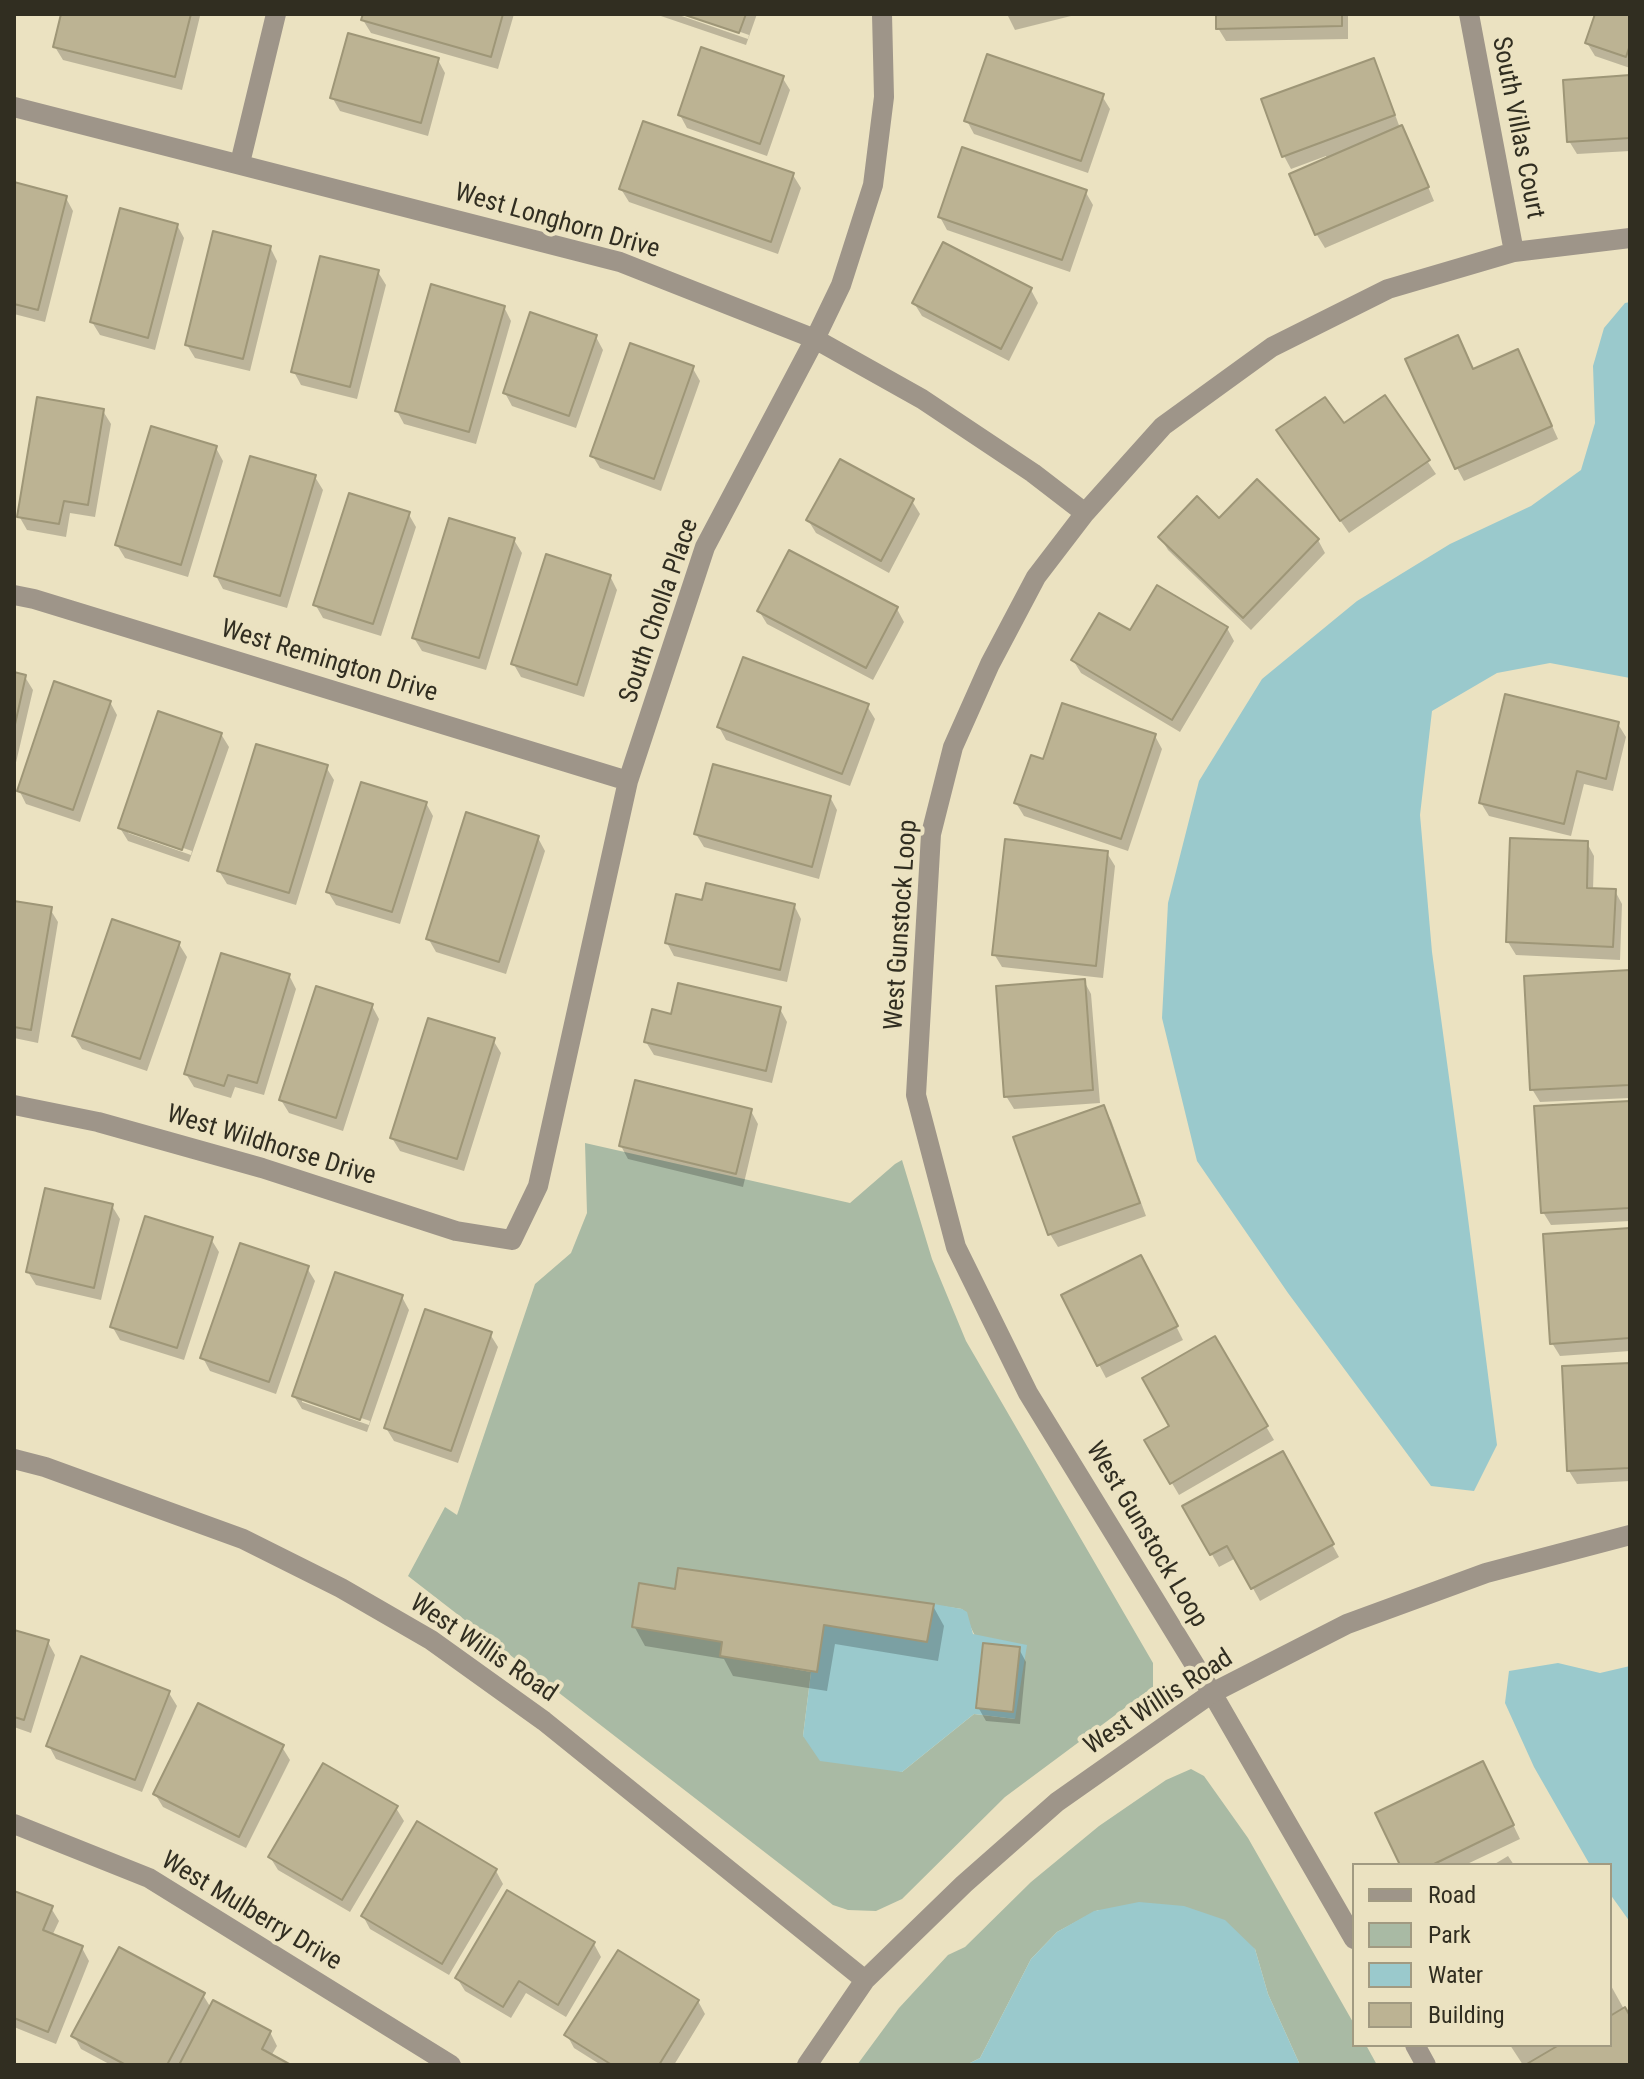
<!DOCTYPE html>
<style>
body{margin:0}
#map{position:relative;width:1644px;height:2079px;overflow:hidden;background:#ebe2c1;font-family:"Roboto Condensed",sans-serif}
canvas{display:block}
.frame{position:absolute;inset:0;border:16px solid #312e21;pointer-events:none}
.legend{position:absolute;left:1352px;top:1863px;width:260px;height:184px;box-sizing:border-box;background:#ebe2c1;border:2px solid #a19a81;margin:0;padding:10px 14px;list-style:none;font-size:24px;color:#312e21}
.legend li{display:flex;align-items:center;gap:16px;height:40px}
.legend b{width:40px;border:2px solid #a19a81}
</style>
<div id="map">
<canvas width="1644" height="2079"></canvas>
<div class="frame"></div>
<ul class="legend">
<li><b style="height:10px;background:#9e9589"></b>Road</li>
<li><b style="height:22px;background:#a9baa4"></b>Park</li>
<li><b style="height:22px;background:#9ac9cc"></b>Water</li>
<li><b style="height:22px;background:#bcb393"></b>Building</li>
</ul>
</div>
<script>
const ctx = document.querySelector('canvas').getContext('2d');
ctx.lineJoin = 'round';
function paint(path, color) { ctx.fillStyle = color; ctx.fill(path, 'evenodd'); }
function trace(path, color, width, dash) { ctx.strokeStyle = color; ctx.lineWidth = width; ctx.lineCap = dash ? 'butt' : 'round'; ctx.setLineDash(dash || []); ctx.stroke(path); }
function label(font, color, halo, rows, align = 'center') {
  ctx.font = font + ' "Roboto Condensed",sans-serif'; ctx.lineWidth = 8; ctx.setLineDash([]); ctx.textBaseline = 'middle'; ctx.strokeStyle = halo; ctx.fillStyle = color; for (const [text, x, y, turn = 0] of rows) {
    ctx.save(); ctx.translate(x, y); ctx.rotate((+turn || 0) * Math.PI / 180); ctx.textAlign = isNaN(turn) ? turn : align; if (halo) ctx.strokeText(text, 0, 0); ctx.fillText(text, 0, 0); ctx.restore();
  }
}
paint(new Path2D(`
 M585 1143 850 1203 895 1164 902 1160 932 1259 966 1341 1153 1663V1687L1005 1797 902 1899 876 1911 848 1910 833 1905 408 1576 445 1507 457 1515 535 1284 571 1253 587 1213ZM679 1568 962 1609 1015 1719 974 1714 902 1772 803 1736 811 1672 720 1656 722 1642 632 1627 639 1583 675 1589Z
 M1191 1769 1204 1776 1248 1838 1354 2024V2045H1366L1377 2065H1300L1268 1994 1255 1949 1098 1910 1057 1932 1031 1959 980 2058 966 2065H857L899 2008 948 1955 965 1947 1031 1882 1099 1826 1166 1780Z`), '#a9baa4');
paint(new Path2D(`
 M1630 302V678L1550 663 1497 673 1432 711 1420 815 1432 952 1465 1195 1497 1445 1474 1491 1431 1486 1288 1293 1197 1161 1162 1018 1168 903 1199 781 1262 679 1357 601 1450 544 1531 506 1581 470 1595 423 1593 366 1604 328 1625 303Z
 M934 1604 962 1609 967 1612 973 1634 1027 1645 1015 1719 974 1714 902 1772 820 1761 803 1736 811 1672H817L824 1625 927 1642Z
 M1558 1663 1600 1673 1630 1666V1922L1610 1894V1865H1590L1534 1767 1505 1703 1509 1671Z
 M1139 1902 1184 1906 1225 1920 1255 1949 1268 1994 1300 2065H966L980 2058 1031 1959 1057 1932 1094 1911Z`), '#9ac9cc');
paint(new Path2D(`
 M63 14H199L200 16 182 90 63 60 55 47Z
 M365 14H514L498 69 371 33 363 20Z
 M655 14H676L748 39 749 35 689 14H757L746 45Z
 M1007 14H1079L1015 30Z
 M1218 14H1348V39L1226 41 1218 28Z
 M1596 14H1630V68L1595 56 1587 43Z
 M438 60 445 73 428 136 340 111 332 97Z
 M1373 61 1380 74 1400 128H1402L1409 141 1434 201 1325 248 1317 235 1292 175 1327 160 1326 156 1291 169 1284 156Z
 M782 77 790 90 767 156 687 128 680 115Z
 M1630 77V151L1577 154 1569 141Z
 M1102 96 1110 109 1088 173 974 134 967 121Z
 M793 175 801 188 778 254 629 202 621 189Z
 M14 184 66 198 73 211 45 322 14 314Z
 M1085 191 1093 205 1070 272 947 230 940 217Z
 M177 225 184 238 155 350 100 335 92 322Z
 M270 247 277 261 250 371 195 358 187 345Z
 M378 272 386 285 357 399 301 385 294 372Z
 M1031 290 1038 303 1009 361 922 316 914 303Z
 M504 307 511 321 476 444 404 424 397 411Z
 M596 337 603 350 576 428 512 406 505 393Z
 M1524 364 1558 439 1464 481 1457 468 1474 371Z
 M692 367 700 381 661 491 600 468 592 455Z
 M1384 397 1436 474 1349 533 1286 443 1343 426Z
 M103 411 111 424 95 517 70 513 66 537 27 530 19 516Z
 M216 448 223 461 188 577 125 558 117 545Z
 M315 477 323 490 287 608 223 589 216 576Z
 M912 501 920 514 889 573 816 533 808 520Z
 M408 513 416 527 381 636 323 618 315 604Z
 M1219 521 1318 540 1325 553 1251 630 1168 550 1160 537Z
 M514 540 522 553 486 670 422 651 414 638Z
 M610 576 617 590 584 697 521 677 513 663Z
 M897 609 904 622 873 680 767 624 759 611Z
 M1227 628 1234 641 1180 732 1081 673 1073 660 1131 633Z
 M14 674 25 677 33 690 14 771Z
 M110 702 117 715 80 822 26 804 19 790Z
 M867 706 875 719 850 786 726 740 719 727Z
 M1618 724 1626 737 1613 791 1584 784 1571 836 1489 816 1481 803Z
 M221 734 229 747 189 862 128 841 120 828ZM128 829 192 851 191 855 128 833Z
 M1155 736 1162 749 1128 851 1024 816 1016 803 1044 761Z
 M326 767 334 780 296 905 227 884 219 871Z
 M830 797 837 810 819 879 704 847 696 834Z
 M426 803 433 816 400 924 336 905 328 892Z
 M538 838 545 851 506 974 436 952 428 938Z
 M1587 843 1594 856 1593 890 1615 891 1622 904 1620 960 1516 955 1508 942Z
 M1107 853 1115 866 1103 978 1002 967 994 954Z
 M14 903 50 909 58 922 38 1043 14 1038Z
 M794 905 801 919 787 982 674 956 667 943Z
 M179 944 187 957 147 1071 82 1049 74 1036Z
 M1630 972V1098L1540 1102 1532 1089Z
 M289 975 296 989 264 1095 235 1087 231 1098 194 1087 186 1074Z
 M1084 981 1091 994 1100 1103 1014 1109 1006 1096Z
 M372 1006 379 1019 343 1131 289 1113 281 1100Z
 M780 1009 787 1022 772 1083 654 1055 646 1042 673 1016Z
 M493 1040 501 1053 464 1171 400 1151 392 1138Z
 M1630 1103V1221L1551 1225 1543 1212Z
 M1103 1107 1111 1120 1146 1216 1058 1247 1050 1234Z
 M751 1111 758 1124 743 1187 628 1159 621 1146Z
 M112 1206 120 1219 101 1300 36 1285 28 1272Z
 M1630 1230V1351L1560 1356 1552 1343Z
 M211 1239 219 1252 184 1360 120 1340 112 1326Z
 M307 1268 315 1281 276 1394 210 1371 203 1358Z
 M1148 1270 1183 1340 1106 1378 1063 1296Z
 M402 1297 409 1310 367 1432 302 1409 294 1396ZM302 1398 370 1421 369 1425 302 1402Z
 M490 1334 498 1347 458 1463 394 1441 386 1428Z
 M1214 1338 1274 1440 1179 1495 1147 1441 1172 1427Z
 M1630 1365V1481L1577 1484 1569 1471Z
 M1282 1454 1339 1557 1260 1601 1236 1558 1219 1567 1185 1507Z
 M677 1591 933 1606 944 1626 938 1661 835 1644 827 1691 733 1676 724 1659 645 1646 634 1626Z
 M14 1632 48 1642 55 1655 31 1733 14 1727Z
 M1019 1649 1026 1662 1020 1724 986 1721 978 1707Z
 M169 1693 177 1706 142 1792 56 1759 49 1746Z
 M282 1747 290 1760 246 1848 163 1807 155 1794Z
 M1490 1777 1520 1839 1465 1865H1403Z
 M396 1808 404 1821 350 1912 278 1870 270 1857Z
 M1508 1856 1514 1865H1493Z
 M496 1871 503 1884 449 1975 370 1929 363 1916Z
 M14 1893 51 1908 59 1921 52 1936 82 1948 89 1961 56 2044 14 2027Z
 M594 1944 601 1957 566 2017 526 1993 511 2018 465 1991 457 1978Z
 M1610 1984 1630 2020V2065H1523L1510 2045H1610Z
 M203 1995 211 2008 270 2032 277 2046 271 2056 287 2065H111L81 2049 74 2036Z
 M698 2001 705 2014 674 2065H601L574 2048 567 2035Z`), '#0003');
const building = new Path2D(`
 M61 14H191L175 77 53 47Z
 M363 14H503L491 57 361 20Z
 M682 14H746L739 33Z
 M1216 14H1342V26L1216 29Z
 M1595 14H1630V45L1626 57 1585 43Z
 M348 33 439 58 421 123 330 98Z
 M701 47 784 76 760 144 678 115Z
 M987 54 1104 94 1081 161 964 121Z
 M1374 58 1395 115 1282 157 1261 99Z
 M1630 75V138L1567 142 1563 80Z
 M643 121 794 173 771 242 619 189Z
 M1402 125 1429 187 1315 235 1289 174Z
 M962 147 1087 190 1062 260 938 217Z
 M14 182 67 196 38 310 14 304Z
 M120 208 178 224 148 338 90 322Z
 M213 231 271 246 243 359 185 345Z
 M943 242 1032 288 1001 349 912 303Z
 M320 256 379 270 350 387 291 372Z
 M431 284 505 306 469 432 395 411Z
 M530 312 597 335 569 416 503 393Z
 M1458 335 1473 369 1518 349 1552 426 1455 469 1405 359Z
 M630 343 694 366 654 479 590 456Z
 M1385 395 1430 460 1340 521 1276 430 1325 397 1344 423Z
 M37 397 104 409 88 505 64 501 59 524 17 517Z
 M151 426 217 446 181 565 115 545Z
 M250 456 316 475 280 596 214 576Z
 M840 459 914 499 881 561 806 520Z
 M1257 479 1319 539 1243 618 1158 537 1197 496 1219 518Z
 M349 493 410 512 373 624 313 605Z
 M449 518 515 538 479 658 412 638Z
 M789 550 898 607 866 668 757 611Z
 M546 554 611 575 577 685 511 664Z
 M1157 585 1228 627 1172 720 1071 660 1099 613 1130 630Z
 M743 657 869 704 842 774 717 727Z
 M14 672 26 675 14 729Z
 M54 681 111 701 73 810 17 791Z
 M1505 694 1619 722 1606 779 1577 771 1564 824 1479 803Z
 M1062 703 1156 734 1121 839 1014 803 1031 755 1043 759Z
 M158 711 222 733 182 850 118 828Z
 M256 744 328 765 289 893 217 871Z
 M713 764 831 796 812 867 694 834Z
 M361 782 427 802 392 912 326 892Z
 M466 812 539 836 499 962 426 939Z
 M1510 838 1588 841 1587 888 1616 889 1613 947 1506 942Z
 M1005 839 1108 851 1096 966 992 955Z
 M706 883 795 904 780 970 665 943 676 894 702 900Z
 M14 901 52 907 31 1030 14 1027Z
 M112 919 180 942 140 1059 72 1036Z
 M221 953 290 974 257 1083 228 1075 224 1086 184 1074Z
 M1630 970V1085L1530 1090 1524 976Z
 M1085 979 1093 1090 1004 1097 996 986Z
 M678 983 781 1007 766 1071 644 1042 652 1009 671 1014Z
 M316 986 373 1004 336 1118 279 1100Z
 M428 1018 495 1038 457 1159 390 1138Z
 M635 1080 752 1109 736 1174 619 1146Z
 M1630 1101V1208L1541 1213 1534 1106Z
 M1104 1105 1140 1203 1048 1235 1013 1137Z
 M45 1188 113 1204 94 1288 26 1272Z
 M145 1216 213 1237 177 1348 110 1327Z
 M1630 1228V1338L1550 1344 1543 1234Z
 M240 1243 309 1266 269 1382 200 1358Z
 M1141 1255 1178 1326 1097 1366 1061 1295Z
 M335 1272 403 1295 360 1420 292 1396Z
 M425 1309 492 1332 451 1451 384 1428Z
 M1215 1336 1268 1426 1170 1484 1144 1440 1169 1426 1142 1378Z
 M1630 1363V1468L1567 1471 1562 1366Z
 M1283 1451 1334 1544 1251 1589 1227 1546 1210 1555 1182 1506Z
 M678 1568 934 1604 927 1642 824 1625 817 1672 720 1656 722 1642 632 1627 639 1583 675 1589Z
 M14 1630 49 1640 24 1720 14 1717Z
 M983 1643 1020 1647 1013 1712 976 1708Z
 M81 1656 170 1691 135 1780 46 1746Z
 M198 1703 284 1745 239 1837 153 1794Z
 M1483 1761 1514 1825 1432 1865H1400L1375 1813Z
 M323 1763 398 1806 342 1900 268 1857Z
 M417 1821 497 1869 442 1964 361 1916Z
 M507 1890 595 1942 558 2005 519 1981 503 2007 455 1978Z
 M14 1891 53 1906 43 1930 83 1946 48 2032 14 2018Z
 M119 1947 205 1993 167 2065H126L71 2036Z
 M618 1950 699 2000 659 2065H612L564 2035Z
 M213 2000 271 2031 262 2049 291 2065H179Z
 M1625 2007 1630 2016V2065H1525L1559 2045H1610V2016Z`);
paint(building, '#bcb393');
trace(building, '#9e9677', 2);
trace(new Path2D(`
 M1469 14 1514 252
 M14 107 620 262 815 339 922 399 1033 473 1085 513
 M240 163 276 14
 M14 595 34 599 628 781
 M14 1105 98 1122 262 1168 456 1231 512 1240 538 1186 628 781 705 547 815 339 841 285 873 185 884 97 882 14
 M14 1824 149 1878 451 2065
 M1354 1939 1212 1693 1028 1393 956 1247 916 1095 931 834 953 747 990 664 1036 577 1085 513 1163 426 1272 347 1388 289 1514 252 1630 238
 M1415 2045 1426 2065`), '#9e9589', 20);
trace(new Path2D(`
 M14 1459 45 1467 243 1539 341 1588 431 1640 544 1721 865 1980
 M807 2065 865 1980 964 1884 1057 1802 1212 1693 1347 1624 1486 1573 1630 1535`), '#9e9589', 20);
label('26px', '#312e21', '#ebe2c1', [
 ["South Villas Court",1517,128,79],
 ["West Longhorn Drive",557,222,16],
 ["South Cholla Place",660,611,-71],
 ["West Remington Drive",329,662,17],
 ["West Gunstock Loop",902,925,-86],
 ["West Wildhorse Drive",271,1146,17],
 ["West Gunstock Loop",1146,1535,59],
 ["West Willis Road",483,1649,34],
 ["West Willis Road",1159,1703,-33],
 ["West Mulberry Drive",251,1912,31]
]);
</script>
